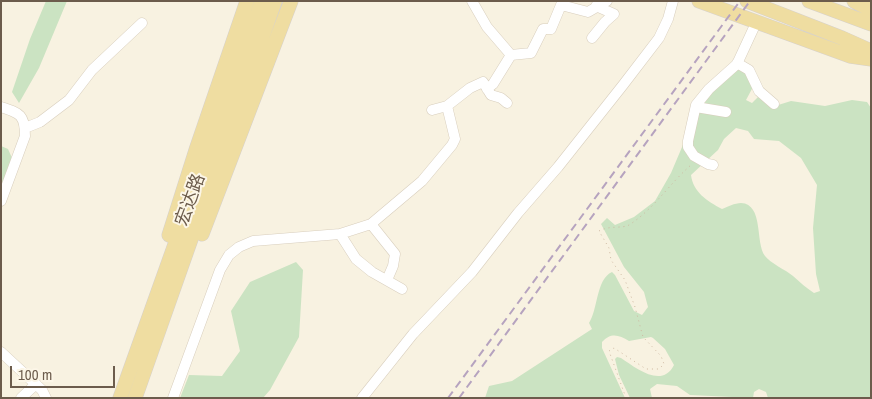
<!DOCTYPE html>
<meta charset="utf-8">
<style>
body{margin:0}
#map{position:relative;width:872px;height:399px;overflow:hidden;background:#f8f2e1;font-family:"Archivo Narrow",sans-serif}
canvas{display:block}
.frame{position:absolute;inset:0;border:2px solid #6c5c4c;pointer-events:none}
.scale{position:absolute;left:10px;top:366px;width:105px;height:22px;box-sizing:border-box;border:2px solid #6c5c4c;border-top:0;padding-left:6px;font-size:15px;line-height:18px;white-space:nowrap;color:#6c5c4c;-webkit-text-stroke:4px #fcf6e7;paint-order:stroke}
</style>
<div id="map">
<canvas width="872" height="399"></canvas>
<div class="frame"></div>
<div class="scale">100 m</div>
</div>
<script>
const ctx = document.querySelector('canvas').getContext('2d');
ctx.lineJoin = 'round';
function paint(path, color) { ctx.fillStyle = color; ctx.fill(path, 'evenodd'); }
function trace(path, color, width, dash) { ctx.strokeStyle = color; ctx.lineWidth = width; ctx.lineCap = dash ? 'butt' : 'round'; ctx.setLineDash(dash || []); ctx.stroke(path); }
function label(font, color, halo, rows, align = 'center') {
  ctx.font = font + ' "Archivo Narrow","Noto Sans SC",sans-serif'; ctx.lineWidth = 4; ctx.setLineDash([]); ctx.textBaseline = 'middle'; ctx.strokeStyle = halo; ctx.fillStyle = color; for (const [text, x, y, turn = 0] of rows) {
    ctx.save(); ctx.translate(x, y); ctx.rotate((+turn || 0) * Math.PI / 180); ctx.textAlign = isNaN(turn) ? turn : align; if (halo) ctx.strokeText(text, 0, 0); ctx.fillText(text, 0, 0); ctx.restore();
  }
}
paint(new Path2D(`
 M46 1H67L39 68 19 103 12 92 30 39Z
 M737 68 746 74 753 87 746 100 752 103 758 97 763 98 775 106 791 101 825 106 852 100 867 102 871 108V398H768L766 392 759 389 754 392 753 398 690 395 677 386 657 384 650 389 652 398H630L619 375 615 359 617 357 621 358C636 368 662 389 674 365L665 349 653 338 651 337 629 341C619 335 611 332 602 342V348L625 398H485L489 386 512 381 592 329 589 323C598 310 596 279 612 272L615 275 634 311 642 315 648 307 644 292 624 267 601 224 607 218 615 225 634 217 655 201 671 173 702 100ZM736 128 748 131 754 139 779 141 801 158 817 185 813 228 816 274 820 291 814 293C806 288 800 282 793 276 786 270 770 263 765 256 755 243 764 204 741 203 735 203 727 207 722 209 707 201 693 192 691 175L718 150 724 139Z
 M1 146 8 149 12 158 1 192Z
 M296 262 303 270 299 337 270 390 263 398H180L189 375 222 376 240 351 231 311 250 282Z`), '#cbe3c2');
const minor = new Path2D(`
 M472 1 487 27 511 55 531 53 543 29H551L561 5 588 12 607 1
 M592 38 605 22 614 14 596 6
 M737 63 749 70 759 91 774 104
 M487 89 493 84 511 55
 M1 107C20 113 25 115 25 136L1 201
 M696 107 726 112
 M432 110 447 106
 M25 128 40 122 69 100 92 70 142 23
 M713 165 708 164 694 156 688 147V141L696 105 709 89 737 64 756 23
 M371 224 395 254 393 266 387 280
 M340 234 356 259 372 272 402 289
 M1 352 42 390 46 398
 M21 398 36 384
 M173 398 220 270 229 255 239 247 253 241 340 234 371 224 422 181 452 145 455 139 447 106 470 88 483 82 491 95 501 98 507 103
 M362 398 413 334 472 272 518 213 558 167 623 85 659 38 668 19 673 1`);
const major = new Path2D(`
 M699 1 850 56 871 59
 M747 1 842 38 871 51
 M809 1 871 24
 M854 1 871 10
 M202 234 291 1
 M169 235 196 150 247 1
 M120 398 262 1
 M135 398 275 1`);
trace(minor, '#d8cebd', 11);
trace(major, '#d6d1cd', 15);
trace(new Path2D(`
 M626 398 609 351 614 348 646 369H659L664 364 661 356 643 337 635 307 625 280 611 260 609 248 599 231C610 225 621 229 629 225 654 209 669 184 691 165
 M756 398V395`), '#ceb8a1', 1, [1, 4]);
trace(minor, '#fff', 10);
trace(major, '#efdda1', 14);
trace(new Path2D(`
 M448 398 740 1
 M459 398 750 1`), '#b6a3bf', 2, [8, 5]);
label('18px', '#6c5c4c', '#fcf6e7', [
 ["宏达路",191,200,-70]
]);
</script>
